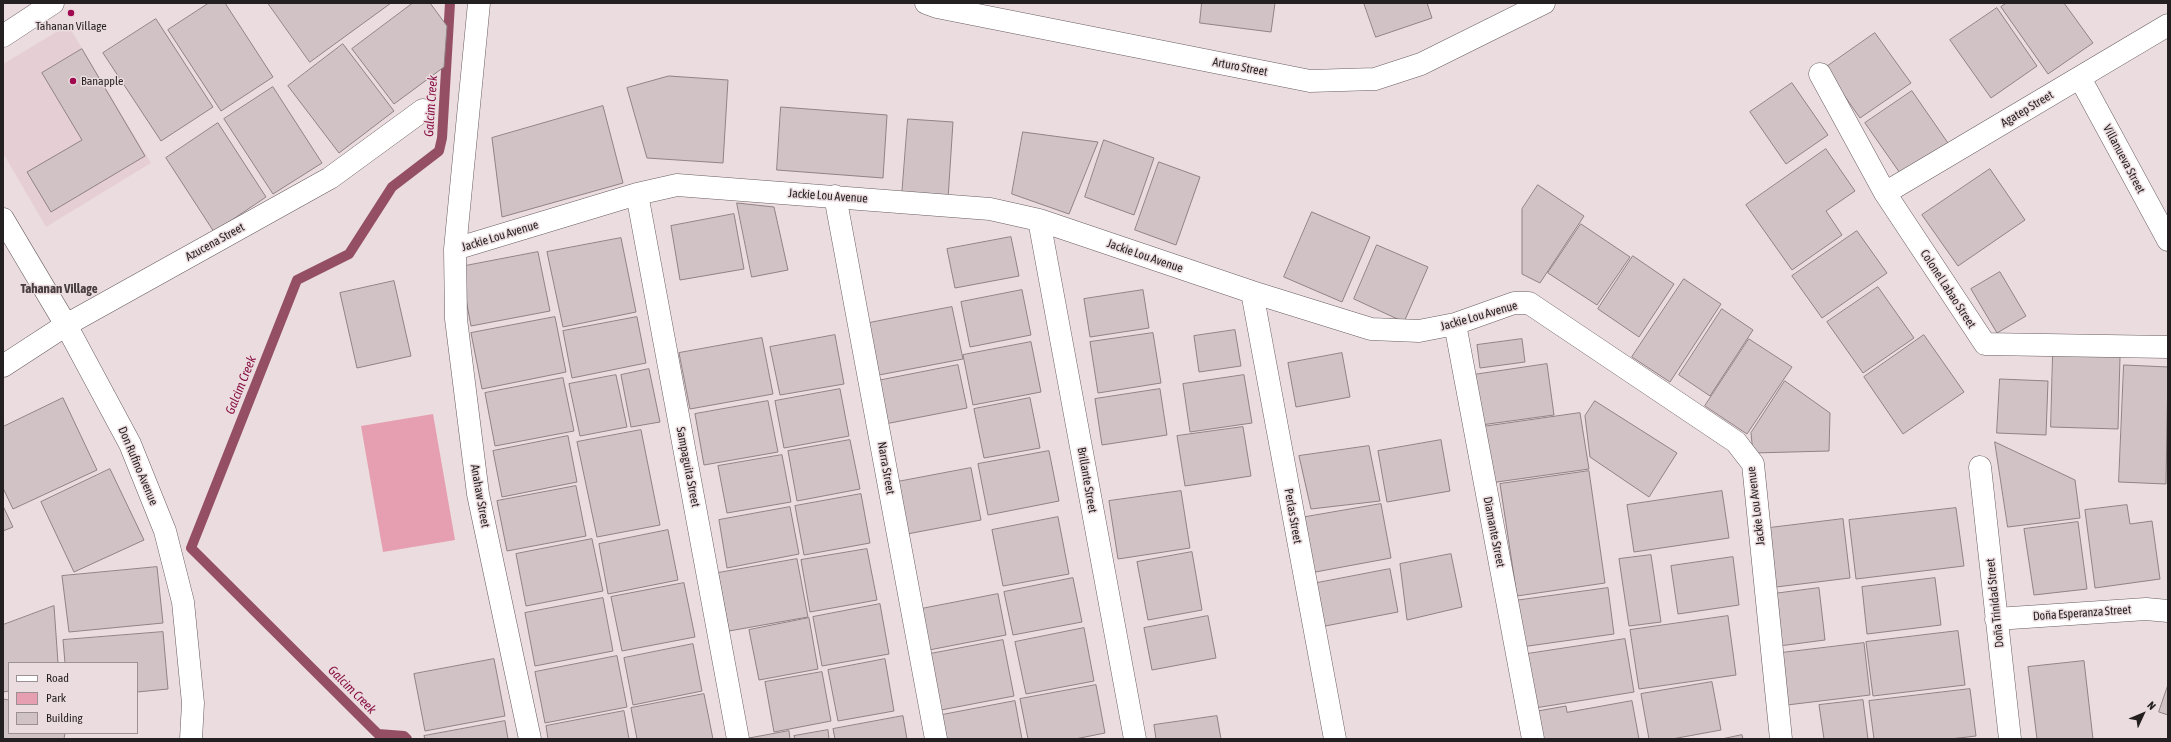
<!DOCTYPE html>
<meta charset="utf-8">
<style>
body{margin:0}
#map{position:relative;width:2171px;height:742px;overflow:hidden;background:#ebdcdf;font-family:"Asap Condensed",sans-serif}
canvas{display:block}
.frame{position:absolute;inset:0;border:4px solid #241f20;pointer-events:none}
.legend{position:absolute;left:8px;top:662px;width:130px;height:72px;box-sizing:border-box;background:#ebdcdf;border:1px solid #9b9093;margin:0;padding:5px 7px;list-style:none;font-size:12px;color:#241f20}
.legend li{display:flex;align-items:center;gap:8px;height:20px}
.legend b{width:20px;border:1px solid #9b9093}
.north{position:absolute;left:2123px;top:694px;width:40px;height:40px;-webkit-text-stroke:3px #ebdcdf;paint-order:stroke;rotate:46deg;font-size:11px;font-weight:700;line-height:16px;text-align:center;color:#241f20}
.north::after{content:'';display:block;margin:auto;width:14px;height:18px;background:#241f20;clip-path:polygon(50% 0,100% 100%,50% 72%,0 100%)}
</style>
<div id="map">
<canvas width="2171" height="742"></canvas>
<div class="frame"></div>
<ul class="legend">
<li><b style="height:5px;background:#fff"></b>Road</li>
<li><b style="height:11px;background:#e59fb1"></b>Park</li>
<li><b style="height:11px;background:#d0c2c5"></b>Building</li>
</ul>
<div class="north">N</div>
</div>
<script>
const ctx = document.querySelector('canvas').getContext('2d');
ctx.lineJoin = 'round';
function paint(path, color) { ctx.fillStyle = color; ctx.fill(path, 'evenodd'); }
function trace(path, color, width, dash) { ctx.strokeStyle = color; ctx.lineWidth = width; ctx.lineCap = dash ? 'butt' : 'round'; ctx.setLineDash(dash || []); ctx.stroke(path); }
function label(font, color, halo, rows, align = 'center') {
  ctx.font = font + ' "Asap Condensed",sans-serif'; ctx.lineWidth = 3; ctx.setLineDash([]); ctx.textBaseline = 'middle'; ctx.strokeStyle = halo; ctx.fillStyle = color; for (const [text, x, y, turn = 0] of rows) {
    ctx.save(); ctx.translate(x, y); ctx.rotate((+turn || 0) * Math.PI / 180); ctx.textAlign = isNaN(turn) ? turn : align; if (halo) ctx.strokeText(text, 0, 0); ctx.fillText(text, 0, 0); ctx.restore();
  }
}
paint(new Path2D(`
 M68 25 151 163 46 227 3 153V64Z`), '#e6cfd4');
paint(new Path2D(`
 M433 414 455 540 383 552 361 426Z`), '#e59fb1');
trace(new Path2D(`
 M407 739 404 736 378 734 191 548 297 280 349 254 392 187 439 151 442 138 450 3`), '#944f64', 10);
const building = new Path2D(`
 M209 3H225L273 77 221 111 168 30Z
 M268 3H391L310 62Z
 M413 3H430L447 26 444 67 394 104 352 49Z
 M1202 3H1275L1271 32 1200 23Z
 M1364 3H1427L1432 18 1376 37Z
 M2007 3H2064L2093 43 2048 74 2001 7Z
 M1997 8 2037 66 1991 98 1950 40Z
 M156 19 213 107 161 141 103 53Z
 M1875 33 1911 83 1860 118 1825 68Z
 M343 44 394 111 339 153 288 86Z
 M82 49 145 156 51 212 27 172 82 140 42 73Z
 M669 76 728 80 723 163 647 158 627 88Z
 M1792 83 1828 135 1786 164 1750 112Z
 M273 87 322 163 273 194 224 119Z
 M1912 91 1948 143 1902 176 1865 123Z
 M603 106 623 183 502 217 492 138Z
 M781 107 887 115 883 178 777 170Z
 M908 119 953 122 948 199 902 196Z
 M218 123 266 197 214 232 166 158Z
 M1023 132 1098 142 1069 214 1012 194Z
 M1104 140 1154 158 1134 215 1085 197Z
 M1826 149 1855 191 1826 211 1842 235 1792 270 1746 205Z
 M1159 162 1200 177 1176 245 1135 230Z
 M1990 169 2025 220 1958 266 1922 215Z
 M1538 185 1584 216 1540 283 1522 274V209Z
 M737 203 774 207 788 270 752 277Z
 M1312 212 1370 237 1342 302 1284 277Z
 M734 214 744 269 680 280 671 226Z
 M1581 224 1630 257 1597 305 1548 273Z
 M1857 231 1887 273 1822 318 1792 276Z
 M1011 237 1019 276 955 288 947 249Z
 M621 238 636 312 563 327 547 252Z
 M1377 245 1428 267 1404 322 1354 299Z
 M538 252 550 311 471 326 460 267Z
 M1633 256 1674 284 1639 337 1598 309Z
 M2000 272 2026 316 1997 333 1971 289Z
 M1684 279 1721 304 1670 382 1632 357Z
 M394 281 411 356 357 368 340 293Z
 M1878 287 1914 338 1863 373 1827 322Z
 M1022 290 1031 335 970 347 961 302Z
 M1143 290 1149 328 1090 337 1084 299Z
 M952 307 963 359 879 375 869 323Z
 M1722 309 1753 330 1710 396 1679 375Z
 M555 317 566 372 482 389 471 333Z
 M637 317 646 363 572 378 563 331Z
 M1235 330 1241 366 1199 372 1194 336Z
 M1153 333 1161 383 1098 393 1090 342Z
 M835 335 844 384 780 395 770 347Z
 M1924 335 1964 392 1903 434 1864 377Z
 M762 338 773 394 690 409 679 353Z
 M1522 339 1525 362 1480 368 1477 345Z
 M1749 339 1792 367 1747 434 1705 406Z
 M1031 342 1041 392 973 405 963 355Z
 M1342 353 1350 397 1296 407 1288 363Z
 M2053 354 2120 357 2118 429 2051 427Z
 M1547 364 1554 415 1481 425 1473 375Z
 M958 365 967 408 885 424 877 381Z
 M2124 365 2168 367 2166 484 2119 482Z
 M649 369 660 422 631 427 621 375Z
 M616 375 627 427 580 436 569 384Z
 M1244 375 1252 423 1190 432 1183 384Z
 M563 378 574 431 495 446 485 393Z
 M2000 379 2048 381 2046 435 1997 433Z
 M1785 381 1830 413 1829 451 1753 453 1751 433Z
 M840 389 849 436 784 448 775 401Z
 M1160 389 1167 435 1102 445 1095 399Z
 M63 398 97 470 13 509 3 488V427Z
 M1030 398 1040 448 984 458 974 409Z
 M768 401 778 452 704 465 695 414Z
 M1595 401 1677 453 1649 497 1590 457 1585 416Z
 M1580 413 1589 469 1490 483 1482 427Z
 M1243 427 1251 476 1185 486 1177 436Z
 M641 430 660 525 597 537 577 442Z
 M568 436 577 482 502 497 493 451Z
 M850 440 860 489 797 501 788 451Z
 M1441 440 1450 491 1387 502 1378 451Z
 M1995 442 2075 480 2080 518 2008 527Z
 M1369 446 1380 501 1311 509 1299 456Z
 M1049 451 1059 501 988 515 978 464Z
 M782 455 791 502 727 513 718 466Z
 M971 468 981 520 907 534 897 482Z
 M110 469 144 540 74 572 41 502Z
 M1589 471 1605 583 1517 596 1500 484Z
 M576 486 586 536 507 551 497 501Z
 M1181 491 1190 548 1118 559 1109 501Z
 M1722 491 1729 538 1634 552 1627 505Z
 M861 494 870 543 804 555 795 506Z
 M1381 504 1391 558 1310 573 1300 518Z
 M2127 505 2130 524 2152 521 2160 579 2095 588 2085 510Z
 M3 506 13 527 3 531Z
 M790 507 799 554 727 568 719 520Z
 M1956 508 1964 566 1856 579 1849 520Z
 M1058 517 1069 574 1003 586 992 530Z
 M1843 519 1850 578 1776 587 1769 528Z
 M2078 522 2087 589 2034 595 2024 529Z
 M668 530 678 580 608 594 599 544Z
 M592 539 603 591 526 606 516 554Z
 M867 549 877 600 810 612 801 560Z
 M1192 552 1202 610 1148 620 1137 562Z
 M1451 554 1462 607 1407 620 1400 564Z
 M1651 555 1661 622 1629 626 1619 559Z
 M1733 557 1739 605 1678 614 1671 566Z
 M797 559 808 617 729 631 718 573Z
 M157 567 163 623 69 632 62 576Z
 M1390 569 1398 612 1320 627 1312 584Z
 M1073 578 1082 622 1013 635 1004 592Z
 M1935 578 1941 625 1867 634 1862 587Z
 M684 583 695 637 622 651 611 597Z
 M1608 588 1614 634 1521 647 1514 601Z
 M1819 588 1825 640 1779 646 1773 594Z
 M998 594 1006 635 929 650 921 609Z
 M603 598 613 651 535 666 525 613Z
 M880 604 889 654 822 666 813 617Z
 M54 606 58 663H9V691L3 692V625Z
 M1208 616 1216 658 1152 670 1144 628Z
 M1728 616 1736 675 1639 689 1630 630Z
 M809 618 818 669 759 680 749 630Z
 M1084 628 1094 681 1026 694 1015 642Z
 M1958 631 1965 685 1873 696 1866 642Z
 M163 632 168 689 137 692V663H65L63 640Z
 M1625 639 1634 692 1535 708 1527 654Z
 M1003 640 1014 696 941 710 930 654Z
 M1864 643 1870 695 1787 705 1781 653Z
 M693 644 702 691 633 705 624 658Z
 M617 656 627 707 545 723 535 672Z
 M494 659 505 716 425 731 414 674Z
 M885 659 894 711 838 721 828 670Z
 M2084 661 2093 739H2037L2028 667Z
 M822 672 831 721 774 732 765 682Z
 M1712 682 1721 730 1672 739H1649L1641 694Z
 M1096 685 1105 733 1075 739H1028L1020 699Z
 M2168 685V715L2159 712Z
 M1970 689 1976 736 1950 739H1874L1869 701Z
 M704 694 713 739H637L631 708Z
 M3 699 9 700V733H65L64 739H3Z
 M1863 700 1868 739H1824L1819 705Z
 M1015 701 1022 739H947L942 715Z
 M1632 701 1639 739H1537L1532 712 1566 706 1567 712Z
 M624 711 629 739H548L546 726Z
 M903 716 907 739H835L833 729Z
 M1217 716 1221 739H1156L1154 725Z
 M505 721 508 739H425L424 736Z
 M828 730 829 739H795L794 736Z
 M789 731 790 739H744Z
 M1742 735 1743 739H1722Z`);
paint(building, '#d0c2c5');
trace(building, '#908285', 1);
const minor = new Path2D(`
 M479 3 455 249 456 319 478 494 530 739
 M926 3 937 7 1310 81 1375 79 1421 64 1544 3
 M3 36 53 3
 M1820 74 1885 193 1985 344 2168 347
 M2080 78 2168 240
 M1885 193 2168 25
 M637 194 738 739
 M835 196 936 739
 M3 219 66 325 130 444 165 531 183 602 193 703 191 739
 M1039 220 1135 739
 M455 249 637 194 677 185 990 209 1039 220 1252 292 1371 329 1419 331 1455 324 1514 303H1529L1736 442 1753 464 1781 739
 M1252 292 1335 739
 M1455 324 1533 739
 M3 366 66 325 330 178 423 110
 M1980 467 2010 739
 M1996 619 2146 609 2168 611`);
trace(minor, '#695d60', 23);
trace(minor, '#fff', 22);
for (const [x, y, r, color] of [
 [71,13,4,"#a0094f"],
 [73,81,4,"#a0094f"]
]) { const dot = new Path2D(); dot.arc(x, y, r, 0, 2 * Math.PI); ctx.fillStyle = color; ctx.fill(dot); trace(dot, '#ebdcdf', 1.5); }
label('12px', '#241f20', '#ebdcdf', [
 ["Tahanan Village",71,26],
 ["Banapple",81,81,"left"]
]);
label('12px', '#241f20', '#ebdcdf', [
 ["Arturo Street",1240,67,11],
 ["Agatep Street",2027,109,-31],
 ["Villanueva Street",2124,159,62],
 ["Jackie Lou Avenue",828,196,4],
 ["Jackie Lou Avenue",500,236,-17],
 ["Azucena Street",215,242,-29],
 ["Jackie Lou Avenue",1145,256,19],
 ["Colonel Labao Street",1948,289,57],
 ["Jackie Lou Avenue",1479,316,-16],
 ["Don Rufino Avenue",138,466,67],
 ["Sampaguita Street",688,467,79],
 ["Narra Street",886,468,80],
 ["Brillante Street",1087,480,80],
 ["Anahaw Street",480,496,80],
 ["Jackie Lou Avenue",1756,506,-97],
 ["Perlas Street",1293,516,80],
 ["Diamante Street",1494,532,79],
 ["Doña Trinidad Street",1995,603,-96],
 ["Doña Esperanza Street",2082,613,-4]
]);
label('italic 13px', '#814', '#ebdcdf', [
 ["Galcim Creek",431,106,-86],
 ["Galcim Creek",241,385,-68],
 ["Galcim Creek",352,690,45]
]);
label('bold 13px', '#483d40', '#ebdcdf', [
 ["Tahanan Village",59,289]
]);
</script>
